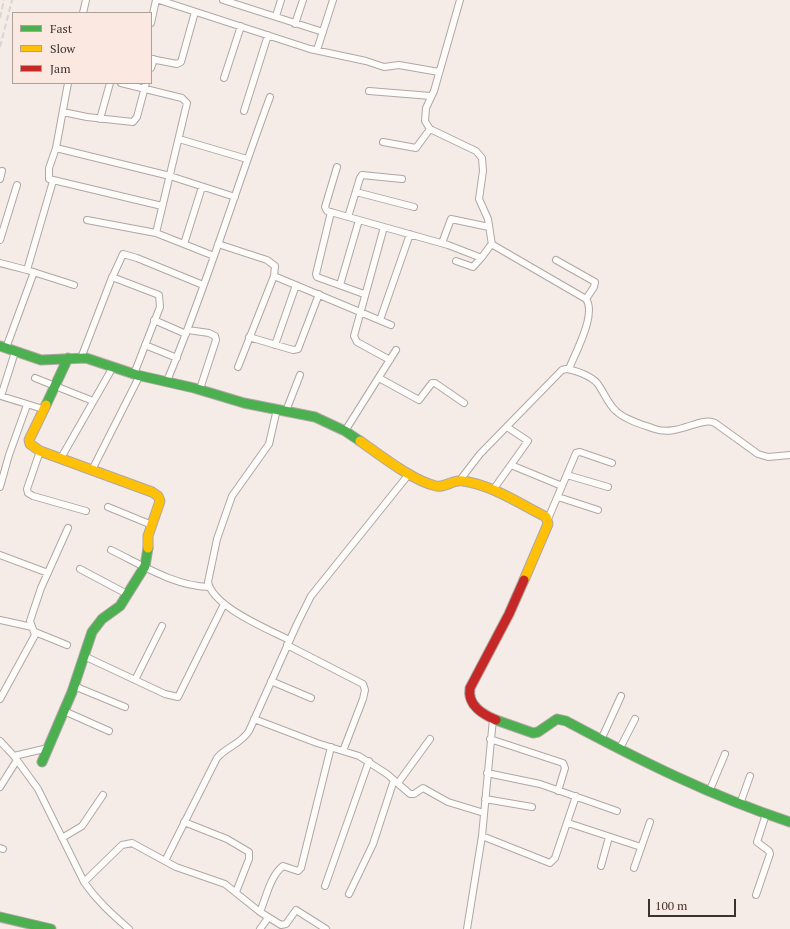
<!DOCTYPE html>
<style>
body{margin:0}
#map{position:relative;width:790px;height:929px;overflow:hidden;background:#f5ebe7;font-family:"PT Serif",serif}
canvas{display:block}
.legend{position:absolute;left:12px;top:12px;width:140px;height:72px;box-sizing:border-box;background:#fbe9e1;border:1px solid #ada09a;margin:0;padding:5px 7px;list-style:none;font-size:12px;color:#39322f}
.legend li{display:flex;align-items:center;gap:8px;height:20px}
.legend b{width:20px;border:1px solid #ada09a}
.scale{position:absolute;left:648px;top:899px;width:88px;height:18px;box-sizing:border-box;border:2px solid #39322f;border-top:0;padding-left:5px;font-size:12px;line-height:14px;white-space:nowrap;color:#39322f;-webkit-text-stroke:3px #fbe9e1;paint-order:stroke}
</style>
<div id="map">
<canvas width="790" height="929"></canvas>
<ul class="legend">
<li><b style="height:5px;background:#4caf50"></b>Fast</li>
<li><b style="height:5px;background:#ffc107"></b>Slow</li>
<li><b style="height:5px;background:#c62828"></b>Jam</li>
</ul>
<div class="scale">100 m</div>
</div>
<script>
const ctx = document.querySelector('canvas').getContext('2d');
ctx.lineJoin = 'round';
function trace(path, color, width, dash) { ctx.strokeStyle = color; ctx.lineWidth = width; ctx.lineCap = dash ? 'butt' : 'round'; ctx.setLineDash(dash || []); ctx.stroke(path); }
const street = new Path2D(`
 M159 0 310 49 366 61 384 67 399 65 439 72
 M223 0 323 32
 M460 0 434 91 426 108 425 121 430 129 476 151 482 158 483 171 479 199 488 219 492 245
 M83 13 86 0
 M276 16 281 0
 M151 23 156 0
 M295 24 303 0
 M317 50 333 0
 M151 59 177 64 181 62 195 12
 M151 68 154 59
 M224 78 241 26
 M68 83 56 148 49 168V179L162 206
 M121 83 182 98 187 103 156 233
 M369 91 431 96
 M244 111 268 35
 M63 112 87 117 133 122 137 117 146 83
 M100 119 110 83
 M179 139 247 159
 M383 142 416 148 430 129
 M56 148 170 176 235 197
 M337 167 325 207 327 211 448 245 479 257H482L490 246 493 245 586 299C597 314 575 353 569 369
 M0 179 2 171
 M356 192 414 207
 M331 212 316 274 317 277 364 294
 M348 217 360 178 362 175 402 179
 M87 220 156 233 214 256
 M384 227 354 336 357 342 390 360
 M0 240 17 185
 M442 243 451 219 489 227
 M184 244 202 187
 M218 244 267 260 275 266 274 276 238 367
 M556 260 595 282 594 287 586 299
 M456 261 473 267 481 258
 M0 263 27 270 74 285
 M27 270 53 181
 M274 276 391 325
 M112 277 159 295 160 307 134 374
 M340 285 359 220
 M154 320 186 334
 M380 320 410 234
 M188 330 209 333 215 336 216 340 200 389
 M249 337 293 350 298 349 319 294
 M145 345 177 358
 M275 345 296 285
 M6 348 34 272
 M15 352 1 396 43 409
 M81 358 111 280 123 254 137 258 203 285
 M35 378 93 401
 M379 378 419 400 432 383H435L464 403
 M167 381C206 288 235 191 270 97
 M277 409 269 444 232 496 217 539 208 582C213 607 268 629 289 640
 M286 411 300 375
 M345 431 396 350
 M40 451 27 489 28 493 33 496 86 511
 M61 458 113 367
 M511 465 562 486
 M92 470 140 375
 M567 475 608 487
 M460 480 480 454 562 370 566 369C575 370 591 376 597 383 604 392 608 404 616 411 625 420 644 425 655 429 677 437 701 416 715 423L758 454 768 457 790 455
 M0 487 9 455 27 405
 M493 490 528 441 507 427
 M558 497 598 510
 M108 507 152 525
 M548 519 576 453 580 452 612 463
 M111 550C142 565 174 586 209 587
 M0 555 48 573
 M80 569 127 594
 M0 620 32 627
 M35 632 67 645
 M287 645 363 684 365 690 363 699 343 751
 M84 656 165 694 178 697 224 604
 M135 680 162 626
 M271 681 311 698
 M74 686 125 707
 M0 699 35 635 30 621 41 588 68 528
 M64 711 109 731
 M254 719 317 743 359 756 387 774 410 794H414L423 788 448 802 484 813
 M490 739 563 763 565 768 558 791
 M601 740 621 696
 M0 741 14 756 38 789 84 882C97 901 112 914 129 929
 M619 750 635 719
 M14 756 48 748
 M487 773 540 784 617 811
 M398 783 430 739
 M0 787 17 760
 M709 792 725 754
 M485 799 532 807
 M740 804 750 776
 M184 822 227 839 249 852V859L236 892
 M568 823 641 847
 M482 836 550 863 555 858 576 796
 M62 838 82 826 103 795
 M0 848 3 849
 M165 861 217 758C226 747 241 744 249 731L297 624 311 596 409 474
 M601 866 609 837
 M634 868 650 822
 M84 882 122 845 132 843 176 867 225 884 260 912 281 925 286 924 296 910 326 929
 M325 886 369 761
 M349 894 373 844 394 780
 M756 895 770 854 769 851 757 842 766 814
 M260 912C266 898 270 876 283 866L298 871 301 868 331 747
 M260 929 268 918
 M467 929 482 836 493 719`);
const fast = new Path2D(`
 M0 346 41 360 86 358 137 375 194 388 244 403 315 417 345 431 360 441
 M46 405 68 358
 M496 720 533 733 538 732 557 719 566 721C639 760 711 796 790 822
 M42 762 72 692 92 632 102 619 120 606 145 566 148 548
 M0 917 51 929`);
const slow = new Path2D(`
 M46 405 29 440 30 444 40 451 152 492 158 496 160 501 148 536V548
 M360 441C380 455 413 481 436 486 445 488 454 479 463 481 492 485 520 504 546 517L548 524 524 580`);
const jam = new Path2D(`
 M496 720C482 714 467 705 470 688L509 614 524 580`);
trace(street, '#afa7a4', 8);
trace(fast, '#afa7a4', 11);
trace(slow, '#afa7a4', 11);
trace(jam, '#afa7a4', 11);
trace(street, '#fefcfb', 6);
trace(fast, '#4caf50', 9);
trace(slow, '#ffc107', 9);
trace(jam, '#c62828', 9);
trace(new Path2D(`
 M0 18 4 0
 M0 47 12 0`), '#d8d5d3', 2, [6, 3]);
</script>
